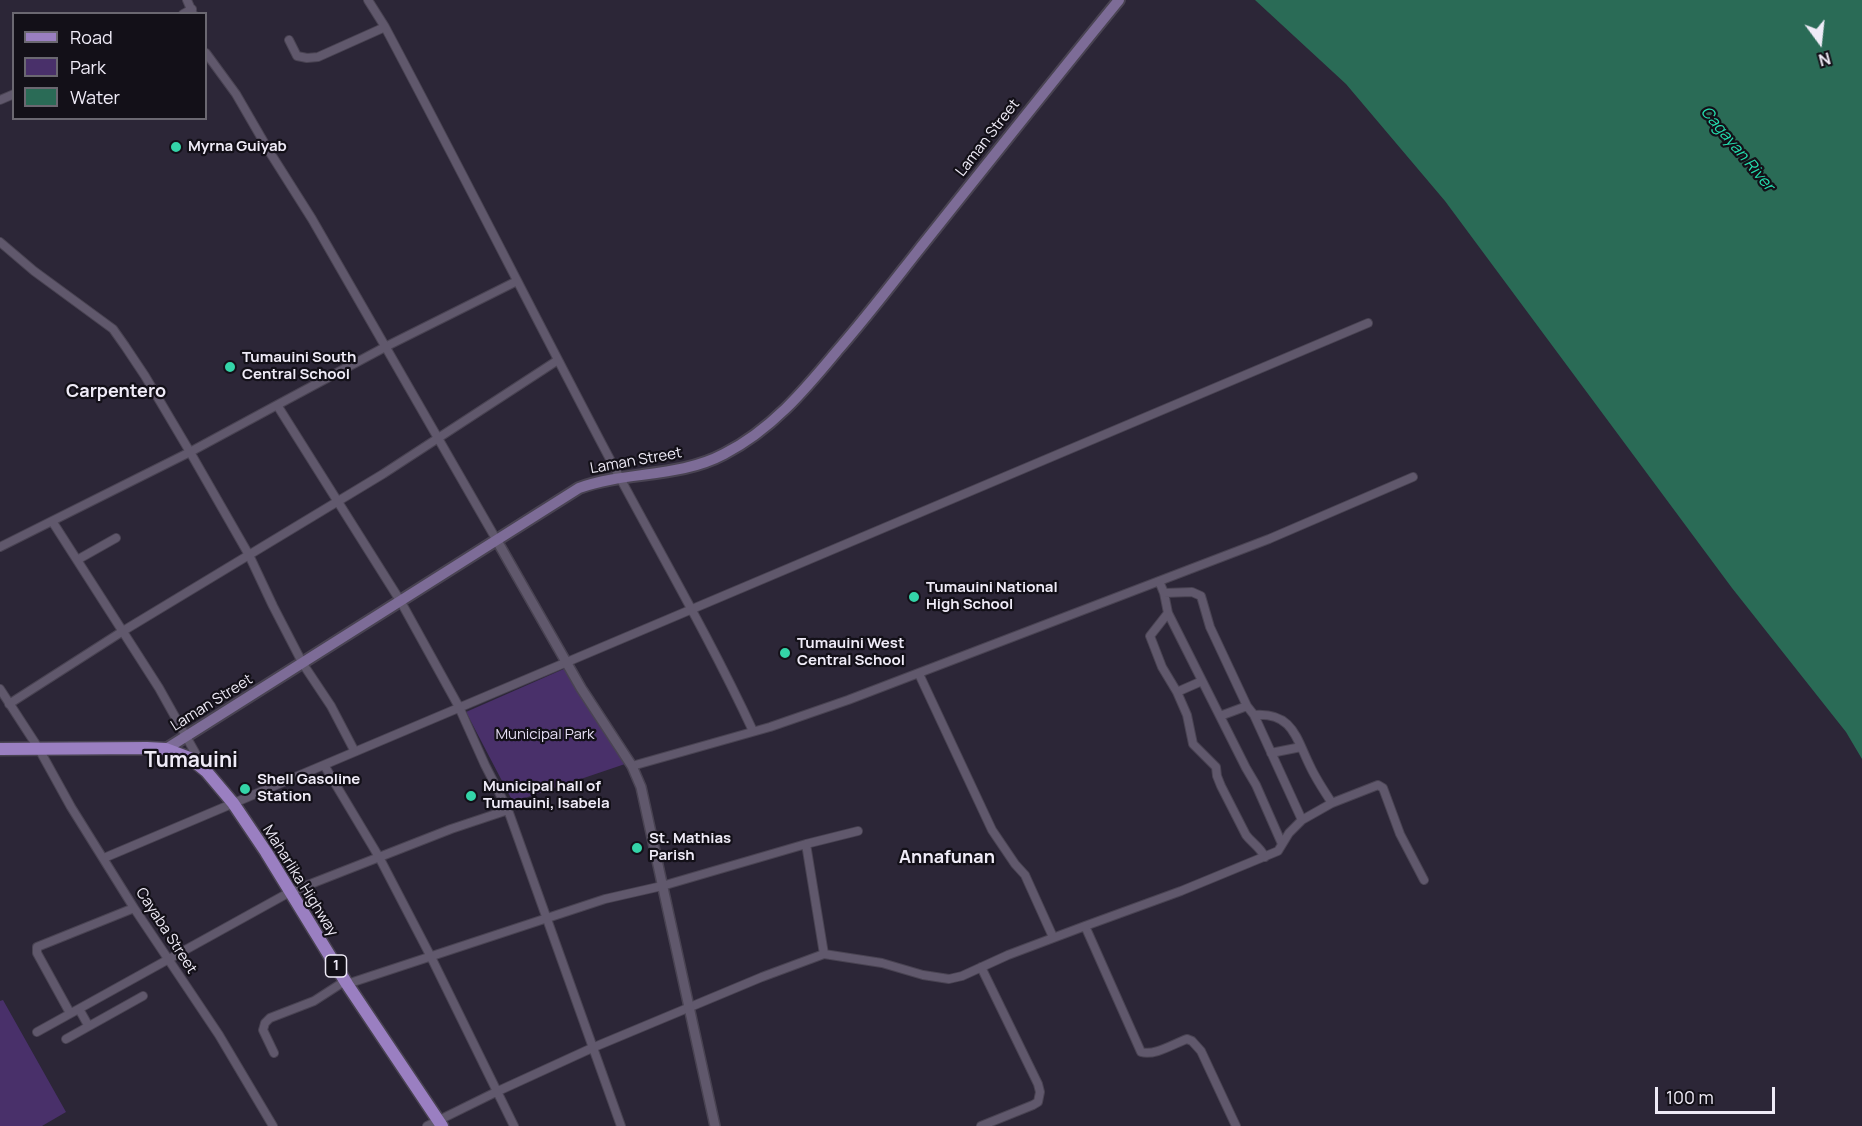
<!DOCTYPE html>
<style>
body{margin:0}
#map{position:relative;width:1862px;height:1126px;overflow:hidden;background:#2c2637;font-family:Manrope,sans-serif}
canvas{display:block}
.legend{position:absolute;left:12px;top:12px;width:195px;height:108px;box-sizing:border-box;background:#131018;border:2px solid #6b6871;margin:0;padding:8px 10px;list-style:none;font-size:18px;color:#efebf7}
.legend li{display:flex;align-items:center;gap:12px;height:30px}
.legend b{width:30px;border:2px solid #6b6871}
.north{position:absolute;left:1790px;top:12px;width:60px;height:60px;-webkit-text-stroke:4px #131018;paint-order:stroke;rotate:165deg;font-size:16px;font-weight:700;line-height:24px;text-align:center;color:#efebf7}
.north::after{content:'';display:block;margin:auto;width:21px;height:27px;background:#efebf7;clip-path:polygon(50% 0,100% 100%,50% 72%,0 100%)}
.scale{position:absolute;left:1655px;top:1087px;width:120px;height:27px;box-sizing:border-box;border:3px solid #efebf7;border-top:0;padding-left:8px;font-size:18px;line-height:21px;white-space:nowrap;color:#efebf7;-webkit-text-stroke:4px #131018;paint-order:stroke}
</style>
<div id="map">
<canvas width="1862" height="1126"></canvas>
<ul class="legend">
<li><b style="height:8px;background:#9a7fc1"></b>Road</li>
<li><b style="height:16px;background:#49306a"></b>Park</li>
<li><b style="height:16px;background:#2a6b56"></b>Water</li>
</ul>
<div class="north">N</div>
<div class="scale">100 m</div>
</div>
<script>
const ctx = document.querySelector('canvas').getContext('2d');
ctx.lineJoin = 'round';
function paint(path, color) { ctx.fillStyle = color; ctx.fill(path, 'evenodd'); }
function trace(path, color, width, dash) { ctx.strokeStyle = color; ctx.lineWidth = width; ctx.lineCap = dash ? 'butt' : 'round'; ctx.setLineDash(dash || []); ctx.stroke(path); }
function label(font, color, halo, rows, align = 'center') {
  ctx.font = font + ' Manrope,sans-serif'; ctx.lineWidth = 4.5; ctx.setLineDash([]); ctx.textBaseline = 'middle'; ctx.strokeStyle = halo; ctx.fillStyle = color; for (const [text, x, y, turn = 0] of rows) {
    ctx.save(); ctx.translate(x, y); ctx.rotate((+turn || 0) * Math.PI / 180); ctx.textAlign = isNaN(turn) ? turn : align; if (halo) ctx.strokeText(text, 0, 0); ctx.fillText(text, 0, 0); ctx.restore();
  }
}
paint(new Path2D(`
 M566 668 625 764 513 802 466 712Z
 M3 1000 66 1112 42 1126H0V1001Z`), '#49306a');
paint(new Path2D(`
 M1255 0H1862V759L1846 732 1732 588 1445 201 1346 84Z`), '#2a6b56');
const minor = new Path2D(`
 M187 0 193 14
 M368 0 385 27C459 166 530 307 603 446 653 541 708 634 753 731
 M183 14 192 9
 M289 40 297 56 307 58 318 57 385 27
 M206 53 236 94 269 151 312 219 496 539
 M0 100 14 94
 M0 242 34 271 113 329 125 346 145 376 190 452 249 555 273 606 303 664 331 706 354 750
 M277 405 387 346 517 281
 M52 521 159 688 202 765
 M0 547 190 452 277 405 401 602 459 707 485 765 508 810 621 1126
 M77 560 116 538
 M1159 581 1164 593 1168 613 1246 768 1256 785 1282 844
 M1164 593 1192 592 1201 596 1210 627 1247 706 1254 715 1302 820
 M1168 613 1150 636 1162 667 1177 692 1202 681
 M919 674 992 830 1015 864 1025 875 1053 937
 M0 689 39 749 71 807 134 908 219 1035 273 1126
 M1177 692 1187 715 1193 744 1216 767 1217 776 1221 786 1246 835C1252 843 1259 846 1265 857
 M9 704 123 631 383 474 558 360
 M1254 715C1293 712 1296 738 1310 766 1316 779 1324 791 1332 803
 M1220 716 1247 706
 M1271 753 1301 747
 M324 765 379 857 431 957 514 1126
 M632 766 770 727 848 700 1269 539 1413 477
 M806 844 824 954
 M104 858C525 679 946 500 1368 323
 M1085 926 1181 891 1278 851 1289 833 1302 820 1332 803 1378 785 1383 788 1400 834 1424 880
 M981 967 1038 1084 1040 1092 1038 1102 1033 1105 981 1126
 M347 984 605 899 662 886 806 844 858 831
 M79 1009 88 1025
 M70 1013 37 953V947L134 908
 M37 1032 290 892 451 829 508 810
 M66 1039 143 996
 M274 1053 263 1030 265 1023 270 1018 314 1001 345 981
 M427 1126 496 1092 592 1048 762 977 824 954 882 963 923 975 949 979 962 976 1008 955 1085 926 1141 1052C1155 1056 1173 1044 1187 1039L1192 1041 1201 1051 1236 1126`);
const tertiary = new Path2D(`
 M496 539 581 688 632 766 641 787 715 1126`);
const secondary = new Path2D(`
 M166 749 579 488C626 471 679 478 724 454 771 430 804 391 837 351 865 319 891 285 917 252 984 168 1051 83 1119 0`);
const primary = new Path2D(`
 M0 749 147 748 166 749 190 758 206 771 233 803 266 852 347 984 442 1126`);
trace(minor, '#494352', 10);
trace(tertiary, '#494352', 12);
trace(secondary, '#494352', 14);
trace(primary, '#494352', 15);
trace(minor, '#60586c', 8);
trace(tertiary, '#60586c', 9);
trace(secondary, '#7d6c97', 10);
trace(primary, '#9a7fc1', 12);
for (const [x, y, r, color] of [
 [176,147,6,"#34d4a8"],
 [230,367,6,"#34d4a8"],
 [914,597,6,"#34d4a8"],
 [785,653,6,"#34d4a8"],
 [245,789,6,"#34d4a8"],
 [471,796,6,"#34d4a8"],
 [637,848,6,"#34d4a8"]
]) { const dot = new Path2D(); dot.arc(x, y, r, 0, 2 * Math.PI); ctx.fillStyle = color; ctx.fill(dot); trace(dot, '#131018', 2); }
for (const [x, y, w] of [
 [336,966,21]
]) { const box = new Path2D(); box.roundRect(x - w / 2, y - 11, w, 22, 4.5); ctx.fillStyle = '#131018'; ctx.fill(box); trace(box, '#efebf7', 1.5); }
label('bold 14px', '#efebf7', null, [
 ["1",336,966]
]);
label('15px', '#efebf7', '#131018', [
 ["Laman Street",988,138,-52],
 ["Laman Street",636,461,-10],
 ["Laman Street",212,703,-32],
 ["Maharlika Highway",300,881,58],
 ["Cayaba Street",166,931,57]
]);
label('bold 15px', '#efebf7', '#131018', [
 ["Myrna Guiyab",188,147],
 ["Tumauini South",242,358],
 ["Central School",242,375],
 ["Tumauini National",926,588],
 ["High School",926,605],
 ["Tumauini West",797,644],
 ["Central School",797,661],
 ["Shell Gasoline",257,780],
 ["Station",257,797],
 ["Municipal hall of",483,787],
 ["Tumauini, Isabela",483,804],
 ["St. Mathias",649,839],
 ["Parish",649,856]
], 'left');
label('15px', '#e6def4', '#131018', [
 ["Municipal Park",545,735]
]);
label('italic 16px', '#24deae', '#131018', [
 ["Cagayan River",1737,149,50]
]);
label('bold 18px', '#efebf7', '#131018', [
 ["Carpentero",116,392],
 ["Annafunan",947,858]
]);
label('bold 21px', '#efebf7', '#131018', [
 ["Tumauini",191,761]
]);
</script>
